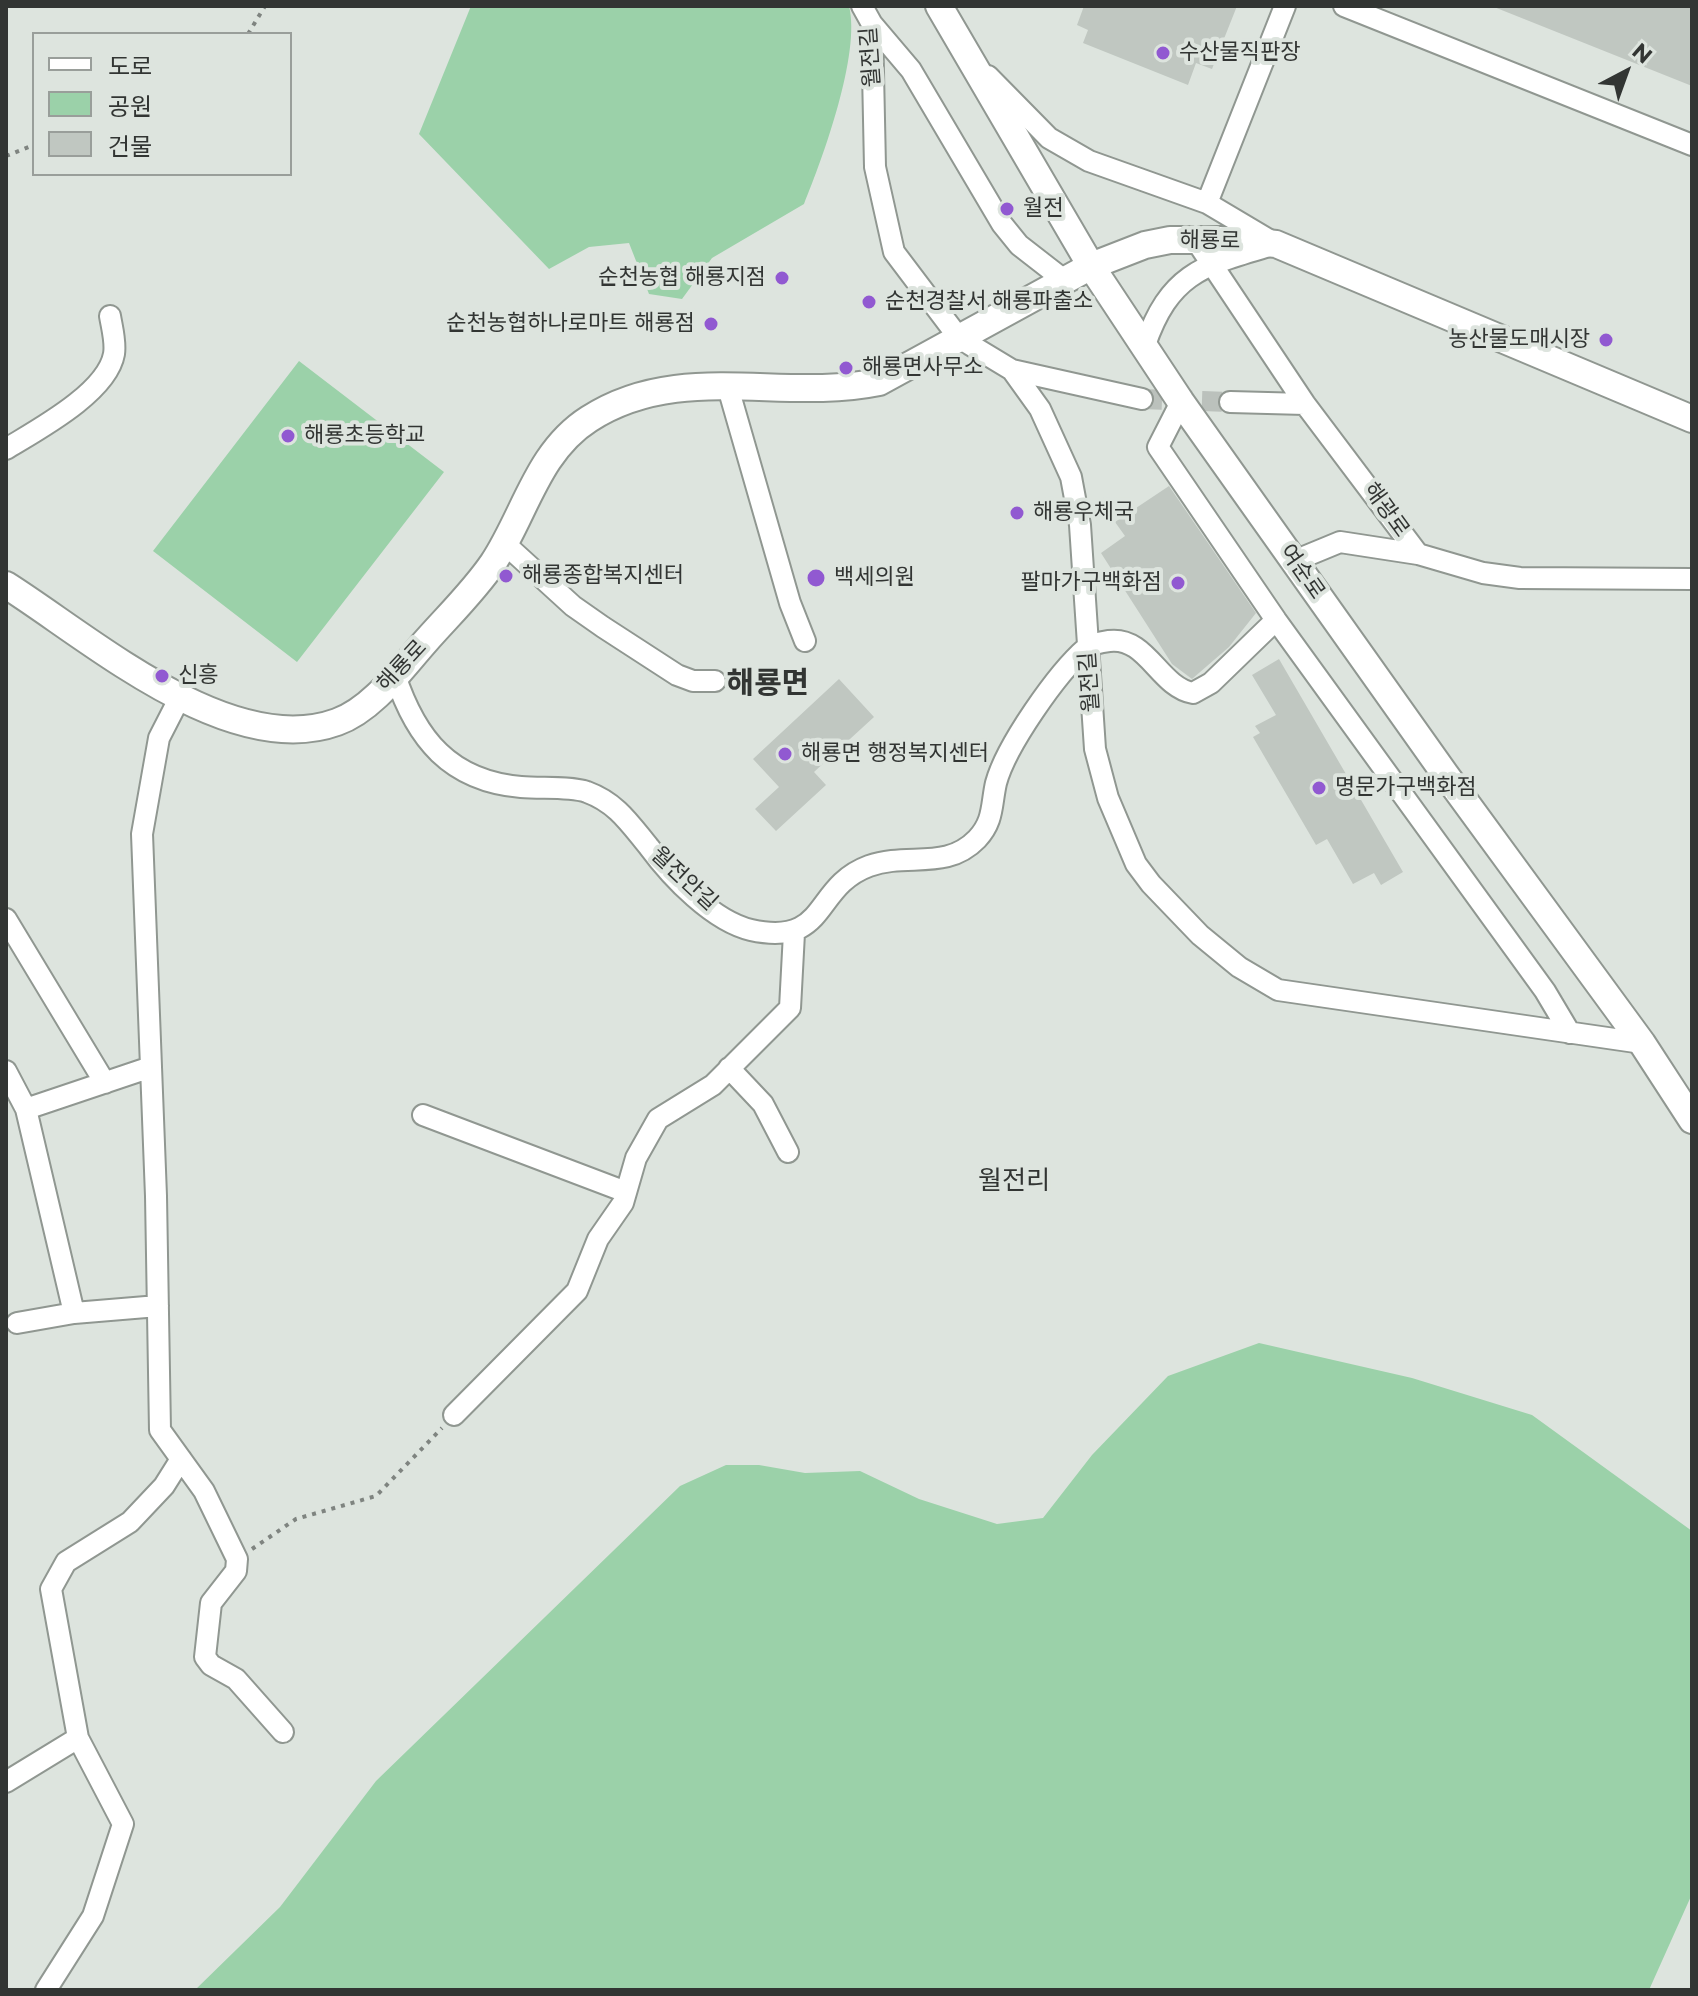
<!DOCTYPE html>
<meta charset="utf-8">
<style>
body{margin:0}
#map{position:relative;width:1698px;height:1996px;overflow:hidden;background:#dde4de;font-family:Montserrat,"Noto Sans KR",sans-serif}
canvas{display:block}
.frame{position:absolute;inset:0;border:8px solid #323533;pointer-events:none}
.legend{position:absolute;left:32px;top:32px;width:260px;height:144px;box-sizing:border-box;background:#dde4de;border:2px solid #999e9a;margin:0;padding:10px 14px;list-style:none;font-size:24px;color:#323533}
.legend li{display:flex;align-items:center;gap:16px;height:40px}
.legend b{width:40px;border:2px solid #999e9a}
.north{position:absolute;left:1586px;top:32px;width:80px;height:80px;-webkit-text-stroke:6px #dde4de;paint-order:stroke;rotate:41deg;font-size:22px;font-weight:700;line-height:32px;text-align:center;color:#323533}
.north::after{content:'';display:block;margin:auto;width:28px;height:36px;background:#323533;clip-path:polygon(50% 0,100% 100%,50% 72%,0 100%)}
</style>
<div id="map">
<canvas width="1698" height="1996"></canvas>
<div class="frame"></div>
<ul class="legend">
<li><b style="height:10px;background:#fff"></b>도로</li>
<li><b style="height:22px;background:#9bd1a9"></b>공원</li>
<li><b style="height:22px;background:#c0c7c1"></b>건물</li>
</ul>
<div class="north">N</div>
</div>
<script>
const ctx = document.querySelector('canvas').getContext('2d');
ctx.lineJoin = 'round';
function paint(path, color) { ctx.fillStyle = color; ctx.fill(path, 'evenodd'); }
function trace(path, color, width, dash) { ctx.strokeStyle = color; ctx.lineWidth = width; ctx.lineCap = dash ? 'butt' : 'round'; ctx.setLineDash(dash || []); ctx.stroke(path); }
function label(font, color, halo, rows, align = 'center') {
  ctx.font = font + ' Montserrat,"Noto Sans KR",sans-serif'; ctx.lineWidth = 8; ctx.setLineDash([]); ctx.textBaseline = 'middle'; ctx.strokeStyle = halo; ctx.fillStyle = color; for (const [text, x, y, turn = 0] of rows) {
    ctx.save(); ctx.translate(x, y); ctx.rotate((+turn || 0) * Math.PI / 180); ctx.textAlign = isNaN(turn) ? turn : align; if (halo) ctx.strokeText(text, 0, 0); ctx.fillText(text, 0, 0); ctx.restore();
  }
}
paint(new Path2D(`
 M471 6H849C861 53 823 158 804 204L712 258 682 299 649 294 629 243 589 247 549 269 419 134Z
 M299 361 444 472 297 662 153 551Z
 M1259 1343 1412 1378 1532 1415 1692 1531V1894L1649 1990H195L280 1907 376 1781 680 1486 726 1465H759L805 1473 860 1471 919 1499 997 1524 1043 1518 1092 1455 1168 1376Z`), '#9bd1a9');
paint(new Path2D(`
 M1084 6H1237L1212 69 1196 63 1188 85 1083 43 1088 30 1077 25Z
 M1494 6H1692V86L1494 7Z
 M1169 486 1256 613 1229 647 1192 679 1172 664 1101 553 1125 536 1115 522Z
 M1279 659 1403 872 1381 885 1374 873 1353 884 1327 839 1316 845 1253 737 1260 733 1255 726 1276 715 1252 675Z
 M839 679 874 717 814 772 826 785 776 831 755 809 779 787 753 759Z`), '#c0c7c1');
trace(new Path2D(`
 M1142 399 1230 402`), '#bbc1bc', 20, [20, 10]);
const minor = new Path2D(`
 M862 6 872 24 875 167 894 252 959 338 1012 370 1040 409 1071 477 1080 525 1095 749 1108 798 1136 864 1151 884 1200 935 1239 967 1278 990 1642 1043
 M1344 6 1692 145
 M872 24 911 70 1002 224 1019 245 1064 280
 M988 76 1049 138 1089 161 1207 203 1276 244C1206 265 1171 270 1145 345
 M1207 203 1285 6
 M1195 239 1305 404 1418 554 1483 573 1520 578 1692 579
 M1012 370 1142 399
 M727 384 790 603 805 641
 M1181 402 1158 447 1276 620 1545 991 1570 1033
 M1230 402 1305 404
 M6 449C37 430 107 393 114 354 116 342 112 328 110 316
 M504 543 573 606 603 627 677 675 693 681H715
 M1294 561 1340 542 1418 554
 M395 675C416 739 450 781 521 787 541 789 568 786 587 792 617 803 630 824 649 847 672 878 713 921 751 930 829 947 812 887 869 866 908 852 946 871 977 839 994 821 991 805 996 783 1006 746 1057 673 1086 648 1091 644 1102 642 1109 641 1147 636 1159 687 1193 693L1211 683 1276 620
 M180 697 159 738 142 834 156 1196 160 1430 204 1491 237 1559 236 1571 211 1603 205 1657 211 1665 236 1679 283 1732
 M6 919 105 1083
 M729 1068 763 1104 788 1152
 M6 1071 26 1109
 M423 1115 626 1192
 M74 1313 26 1109 151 1067
 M17 1323 74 1313 158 1306
 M454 1415 577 1291 598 1239 623 1203 636 1158 658 1119 713 1085 790 1008 794 933
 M6 1782 78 1738 51 1589 66 1562 130 1522 164 1486 181 1459
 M46 1990 93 1916 123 1824 78 1738`);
const major = new Path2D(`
 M939 6 1091 266 1181 402 1445 774 1642 1043 1692 1120
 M6 585C90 638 230 761 337 722 373 709 401 669 426 641 448 616 474 591 493 563 525 515 537 452 589 419 679 361 781 402 879 382L1091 266 1145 245 1170 240H1239L1276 244 1692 419`);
trace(minor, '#909791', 24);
trace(major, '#909791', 30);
trace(new Path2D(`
 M248 34 265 6
 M6 156 34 145
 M252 1549 296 1519 376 1496 442 1428`), '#7f8480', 4, [4, 6]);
trace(minor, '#fff', 20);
trace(major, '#fff', 26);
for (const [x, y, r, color] of [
 [1163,53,8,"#9159d1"],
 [1007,209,8,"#9159d1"],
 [782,278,8,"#9159d1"],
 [869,302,8,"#9159d1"],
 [711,324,8,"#9159d1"],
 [1606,340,8,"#9159d1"],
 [846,368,8,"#9159d1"],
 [288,436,8,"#9159d1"],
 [1017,513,8,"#9159d1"],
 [506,576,8,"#9159d1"],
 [816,578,10,"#9159d1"],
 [1178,583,8,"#9159d1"],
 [162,676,8,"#9159d1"],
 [785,754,8,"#9159d1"],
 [1319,788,8,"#9159d1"]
]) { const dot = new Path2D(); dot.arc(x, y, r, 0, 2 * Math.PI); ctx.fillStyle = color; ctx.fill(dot); trace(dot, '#dde4de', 3); }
label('22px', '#323533', '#dde4de', [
 ["수산물직판장",1179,53],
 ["월전",1023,209],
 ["순천농협 해룡지점",766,278,"right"],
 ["순천경찰서 해룡파출소",885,302],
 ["순천농협하나로마트 해룡점",695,324,"right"],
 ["농산물도매시장",1590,340,"right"],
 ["해룡면사무소",862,368],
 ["해룡초등학교",304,436],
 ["해룡우체국",1033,513],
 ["해룡종합복지센터",522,576],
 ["백세의원",834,578],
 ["팔마가구백화점",1162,583,"right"],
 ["신흥",178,676],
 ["해룡면 행정복지센터",801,754],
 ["명문가구백화점",1335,788]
], 'left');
label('22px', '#323533', '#dde4de', [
 ["월전길",871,57,-94],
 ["해룡로",1210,241,1],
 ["해광로",1386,510,54],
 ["여순로",1302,572,55],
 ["해룡로",402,666,-47],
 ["월전길",1090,682,-94],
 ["월전안길",684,879,43]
]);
label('26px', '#323533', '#dde4de', [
 ["월전리",1014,1181]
]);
label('bold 30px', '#323533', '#dde4de', [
 ["해룡면",768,684]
]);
</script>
